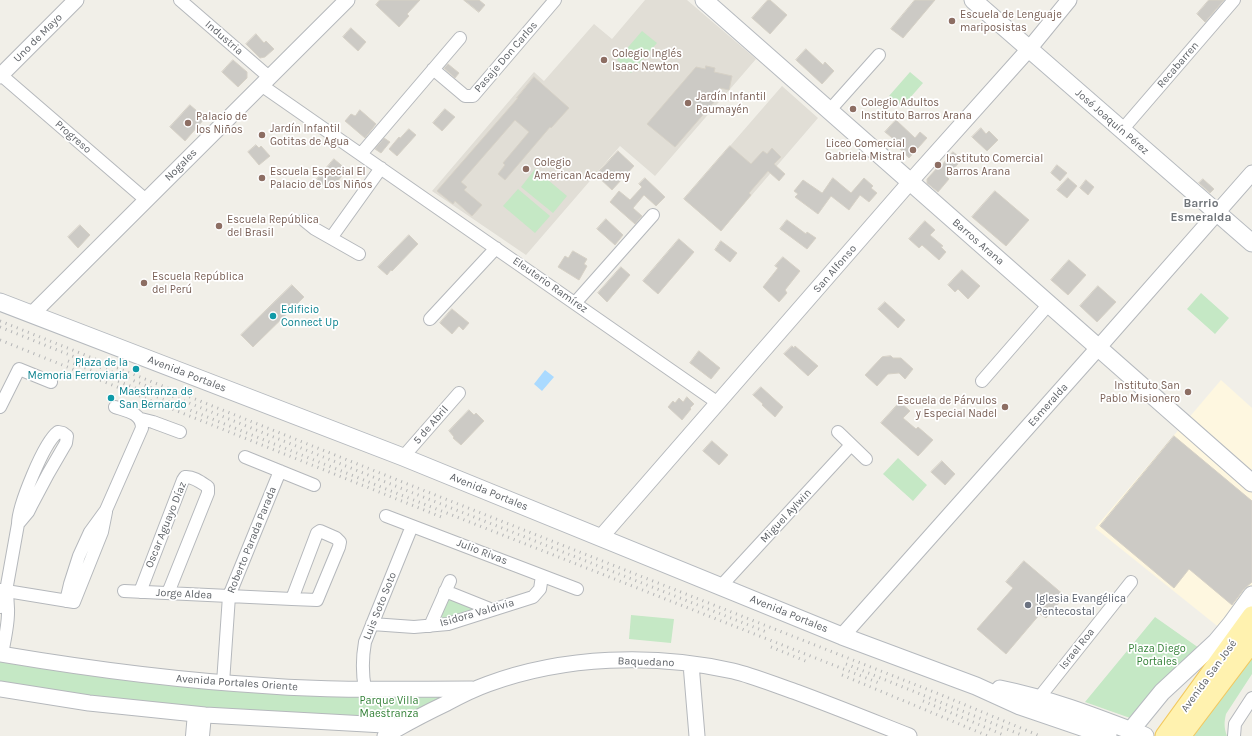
<!DOCTYPE html>
<meta charset="utf-8">
<style>
body{margin:0}
canvas{display:block;background:#f1efe8}
</style>
<canvas width="1252" height="736"></canvas>
<script>
const ctx = document.querySelector('canvas').getContext('2d');
ctx.lineJoin = 'round';
function paint(path, color) { ctx.fillStyle = color; ctx.fill(path, 'evenodd'); }
function trace(path, color, width, dash) { ctx.strokeStyle = color; ctx.lineWidth = width; ctx.lineCap = dash ? 'butt' : 'round'; ctx.setLineDash(dash || []); ctx.stroke(path); }
function label(font, color, halo, rows, align = 'center') {
  ctx.font = font + ' Karla,sans-serif'; ctx.lineWidth = 3.5; ctx.setLineDash([]); ctx.textBaseline = 'middle'; ctx.strokeStyle = halo; ctx.fillStyle = color; for (const [text, x, y, turn = 0] of rows) {
    ctx.save(); ctx.translate(x, y); ctx.rotate((+turn || 0) * Math.PI / 180); ctx.textAlign = isNaN(turn) ? turn : align; if (halo) ctx.strokeText(text, 0, 0); ctx.fillText(text, 0, 0); ctx.restore();
  }
}
paint(new Path2D(`
 M1221 380 1252 408V587L1221 629 1095 528Z`), '#fef7e0');
paint(new Path2D(`
 M645 0H687L756 59 655 176 620 146 526 255 432 191 534 72 544 81 594 24 612 39Z
 M782 86 818 118 721 231 684 199Z`), '#e1ded6');
paint(new Path2D(`
 M642 31 657 43 631 73 617 60Z
 M910 72 923 83 902 107 889 96Z
 M535 169 567 196 553 213 521 187Z
 M518 189 550 216 535 233 503 206Z
 M1201 293 1229 318 1215 334 1187 309Z
 M898 458 927 485 913 501 883 474Z
 M446 595 483 609 435 623Z
 M631 615 674 619 671 643 629 639Z
 M1155 617 1199 648 1130 718 1085 702Z
 M1252 650V674L1226 714C1224 722 1224 728 1227 736H1187Z
 M0 656 82 670 449 694 400 723 274 716 111 700 0 683Z`), '#c5e8c5');
paint(new Path2D(`
 M545 370 554 377 542 391 534 384Z`), '#aadaff');
const building = new Path2D(`
 M380 0H420L407 14 409 16 399 27 376 5Z
 M464 0H479L485 5 479 12Z
 M768 0H770L787 15 770 34 752 18Z
 M915 0H935L903 38 891 29Z
 M1209 0H1224L1205 22 1197 14Z
 M351 28 366 42 358 51 343 37Z
 M256 34 264 43 266 41 274 49 265 57 260 58 246 44Z
 M806 49 823 65 825 62 834 71 822 84 796 60Z
 M233 60 247 72V78L238 87 222 72Z
 M448 64 459 73 455 78 444 68Z
 M706 66 715 68 714 72 732 76 729 90 720 88 710 99 714 102 675 147 647 124 696 67 705 69Z
 M534 77 569 108 551 128 550 127 505 180 498 174 505 165 503 163 529 132 515 120 461 182 467 187 464 190 482 205 472 216 455 201 453 204 437 191 518 98H517Z
 M190 105 205 118 185 141 170 127Z
 M445 109 455 117 442 131 433 123Z
 M360 110 376 124 365 138 345 121 351 114 355 116Z
 M896 120 915 138 920 132 927 138 909 158 900 149 902 146 885 132Z
 M981 128 986 134 989 131 998 140 987 151 972 137Z
 M409 129 416 135 397 156 389 149 399 137 400 138Z
 M384 138 390 142 381 153 375 149Z
 M256 145 259 148 261 146 270 156 259 165 248 152Z
 M730 146 751 164 763 151 767 154 772 148 781 157 774 164 785 174 779 181 768 171 749 193 751 195 721 231 684 199Z
 M618 151 634 166 612 190 596 175Z
 M953 152 962 159 947 177 949 179 938 192 927 183V179L939 166 940 167Z
 M334 159 347 170 336 183 333 180 326 188 317 179Z
 M1057 165 1067 173 1060 181 1051 173Z
 M645 178 665 197 656 206 644 195 633 208 642 216 635 224 610 202 619 191 630 200 642 187 639 184Z
 M833 178 851 193 864 178 873 186 871 188 877 193 869 202 860 195 849 210 831 196 818 214 795 197 798 194 794 191 803 180 822 193Z
 M1068 178 1077 186 1067 198 1057 190Z
 M1203 179 1214 189 1210 193 1199 183Z
 M1086 180 1094 187 1088 195 1080 188Z
 M995 191 1029 220 1006 246 972 217Z
 M606 219 623 235 615 245 597 229Z
 M787 220 806 234 807 232 816 238 807 249 780 229Z
 M925 221 935 230 930 235 943 246 941 247 946 252 939 260 922 245 919 248 909 239Z
 M80 225 90 235 78 248 68 237Z
 M409 235 418 244 392 271 391 270 387 275 378 267Z
 M679 239 694 252 658 294 643 281Z
 M721 241 737 253 730 262 715 250Z
 M573 251 587 259 584 264 587 266 579 280 558 267 565 256 568 258Z
 M783 257 800 271 785 290 787 293 779 302 763 287 778 268 775 266Z
 M1069 260 1086 275 1068 295 1051 280Z
 M621 267 630 275 607 302 598 293Z
 M962 270 980 286 968 299 958 289 955 292 948 285Z
 M292 285 304 297 253 347 241 335Z
 M1098 286 1116 302 1097 322 1080 306Z
 M885 302 905 320 898 328 878 309Z
 M452 309 469 323 463 330 459 326 452 334 440 323Z
 M792 346 794 348 795 346 818 366 808 376 784 354Z
 M699 351 720 368 711 379 690 363Z
 M891 356 893 358H901L913 369 905 379 899 373 888 374 877 386 865 375 882 357Z
 M761 387 783 407 775 417 762 405 763 404 753 395Z
 M687 397 694 404 690 408 691 409 682 420 668 407 673 401 675 403 679 398 683 402Z
 M900 402 910 411 903 418 916 429 918 427 933 440 918 456 881 423Z
 M469 410 474 415 476 413 484 421 461 445 453 438 454 437 449 431Z
 M1174 436 1252 501V582L1244 589 1232 605 1189 569 1174 588 1100 526Z
 M712 441 728 455 719 465 703 451Z
 M942 461 955 474 945 485 931 472Z
 M1024 561 1065 596 1046 618 1040 614 1006 654 977 629 1013 588 1006 582Z`);
paint(building, '#cccac5');
trace(building, '#d6d1c6', 1);
const minor = new Path2D(`
 M180 0 269 77
 M433 69 465 96H473L555 0
 M0 74 146 200
 M261 85 718 403
 M829 111 879 55
 M1122 130 1234 0
 M361 154 460 38
 M304 220 315 229 359 254
 M331 238 381 168
 M575 303 653 215
 M430 319 496 248
 M982 381 1049 304
 M0 407 19 369 51 382
 M141 419 153 422 180 432
 M838 432 866 459
 M245 457 314 485
 M403 457 459 393
 M386 516 577 589
 M721 586 851 445
 M0 590 74 602 102 532 106 512
 M124 591 292 599 317 600 339 547 340 542 336 538 320 531 317 533 292 599
 M445 591 490 609
 M140 592 183 480 185 477C193 476 202 483 208 487V493L168 593
 M66 601 70 584 79 556 90 532 106 510 142 428C142 413 127 411 115 407
 M0 607 6 591 18 524C18 506 44 442 58 432L63 433 67 436 66 443 48 474 31 506 28 512 18 524
 M372 624 414 627 448 624 533 597 540 589 542 576
 M430 626 450 581
 M2 654C6 633 11 612 6 591
 M223 683 229 596 280 471
 M365 689C362 673 362 659 365 642L412 526
 M1038 699 1131 582
 M192 736 194 713
 M203 736 205 715
 M1234 736 1235 724 1252 698`);
const tertiary = new Path2D(`
 M0 76 76 0
 M32 314 347 0
 M601 537 910 182 1029 49 1069 0
 M842 636 1098 348 1252 173
 M0 654C89 669 179 681 270 686 337 691 405 689 472 689
 M691 664 697 736
 M0 689 89 703 205 715 402 726
 M385 736C405 724 426 713 447 703 460 696 474 689 488 684 564 656 654 653 733 671 754 676 775 685 796 692 834 706 871 721 909 736`);
const secondary = new Path2D(`
 M704 0 1252 483
 M973 0 1252 243
 M0 302 403 457 842 636 976 686 1020 706 1108 736
 M1000 689C1050 699 1098 718 1145 736
 M1131 730 1162 692 1216 642 1231 624 1252 595`);
const primary = new Path2D(`
 M1165 736 1252 616
 M1181 736 1252 642`);
trace(minor, '#b5b8bc', 14);
trace(tertiary, '#b5b8bc', 17);
trace(secondary, '#b6babf', 19);
trace(primary, '#f2c960', 21);
trace(minor, '#fff', 12);
trace(tertiary, '#fff', 15);
trace(secondary, '#fff', 17);
trace(primary, '#fff2af', 19);
trace(new Path2D(`
 M0 321 410 485 939 694 1040 736
 M0 327 408 491 769 633
 M0 340 444 518
 M68 361 406 497 879 683
 M771 647 808 662
 M846 664 1024 736
 M842 675 988 736
 M923 701 1006 736`), '#b6b7b8', 3, [1, 5]);
for (const [x, y, r, color] of [
 [952,21,4,"#8d6e63"],
 [604,60,4,"#8d6e63"],
 [688,103,4,"#8d6e63"],
 [853,109,4,"#8d6e63"],
 [188,123,4,"#8d6e63"],
 [262,135,4,"#8d6e63"],
 [913,150,4,"#8d6e63"],
 [938,165,4,"#8d6e63"],
 [526,169,4,"#8d6e63"],
 [262,178,4,"#8d6e63"],
 [219,226,4,"#8d6e63"],
 [144,283,4,"#8d6e63"],
 [273,316,4,"#0f9aa8"],
 [136,369,4,"#0f9aa8"],
 [1188,392,4,"#8d6e63"],
 [111,398,4,"#0f9aa8"],
 [1005,407,4,"#8d6e63"],
 [1028,605,4,"#6b7280"]
]) { const dot = new Path2D(); dot.arc(x, y, r, 0, 2 * Math.PI); ctx.fillStyle = color; ctx.fill(dot); trace(dot, '#fff', 1.5); }
label('11px', '#785e54', '#fff', [
 ["Escuela de Lenguaje",960,15],
 ["mariposistas",960,28],
 ["Colegio Inglés",612,54],
 ["Isaac Newton",612,67],
 ["Jardín Infantil",696,97],
 ["Paumayén",696,110],
 ["Colegio Adultos",861,103],
 ["Instituto Barros Arana",861,116],
 ["Palacio de",196,117],
 ["los Niños",196,130],
 ["Jardín Infantil",270,129],
 ["Gotitas de Agua",270,142],
 ["Liceo Comercial",905,144,"right"],
 ["Gabriela Mistral",905,157,"right"],
 ["Instituto Comercial",946,159],
 ["Barros Arana",946,172],
 ["Colegio",534,163],
 ["American Academy",534,176],
 ["Escuela Especial El",270,172],
 ["Palacio de Los Niños",270,185],
 ["Escuela República",227,220],
 ["del Brasil",227,233],
 ["Escuela República",152,277],
 ["del Perú",152,290],
 ["Instituto San",1180,386,"right"],
 ["Pablo Misionero",1180,399,"right"],
 ["Escuela de Párvulos",997,401,"right"],
 ["y Especial Nadel",997,414,"right"]
], 'left');
label('11px', '#5f6368', '#fff', [
 ["Uno de Mayo",38,38,-45],
 ["Industria",224,38,41],
 ["Pasaje Don Carlos",506,57,-49],
 ["Recabarren",1178,65,-49],
 ["José Joaquín Pérez",1112,122,41],
 ["Progreso",73,137,41],
 ["Nogales",181,165,-45],
 ["Barros Arana",978,242,41],
 ["San Alfonso",835,269,-49],
 ["Eleuterio Ramírez",550,285,35],
 ["Avenida Portales",187,374,21],
 ["Esmeralda",1048,405,-48],
 ["5 de Abril",431,425,-49],
 ["Avenida Portales",489,492,22],
 ["Miguel Aylwin",786,516,-47],
 ["Oscar Aguayo Díaz",166,525,-68],
 ["Roberto Parada Parada",252,540,-68],
 ["Julio Rivas",482,552,21],
 ["Jorge Aldea",184,594,3],
 ["Luis Soto Soto",380,606,-68],
 ["Isidora Valdivia",477,613,-16],
 ["Avenida Portales",789,614,22],
 ["Israel Roa",1077,649,-51],
 ["Baquedano",646,662,2],
 ["Avenida San José",1209,676,-54],
 ["Avenida Portales Oriente",237,683,4]
]);
label('11px', '#0d838f', '#fff', [
 ["Edificio",281,310],
 ["Connect Up",281,323],
 ["Plaza de la",128,363,"right"],
 ["Memoria Ferroviaria",128,376,"right"],
 ["Maestranza de",119,392],
 ["San Bernardo",119,405]
], 'left');
label('11px', '#5b616d', '#fff', [
 ["Iglesia Evangélica",1036,599],
 ["Pentecostal",1036,612]
], 'left');
label('11px', '#348238', '#fff', [
 ["Plaza Diego",1157,649],
 ["Portales",1157,662],
 ["Parque Villa",389,701],
 ["Maestranza",389,714]
]);
label('bold 12px', '#70757a', '#fff', [
 ["Barrio",1201,204],
 ["Esmeralda",1201,218]
]);
</script>
